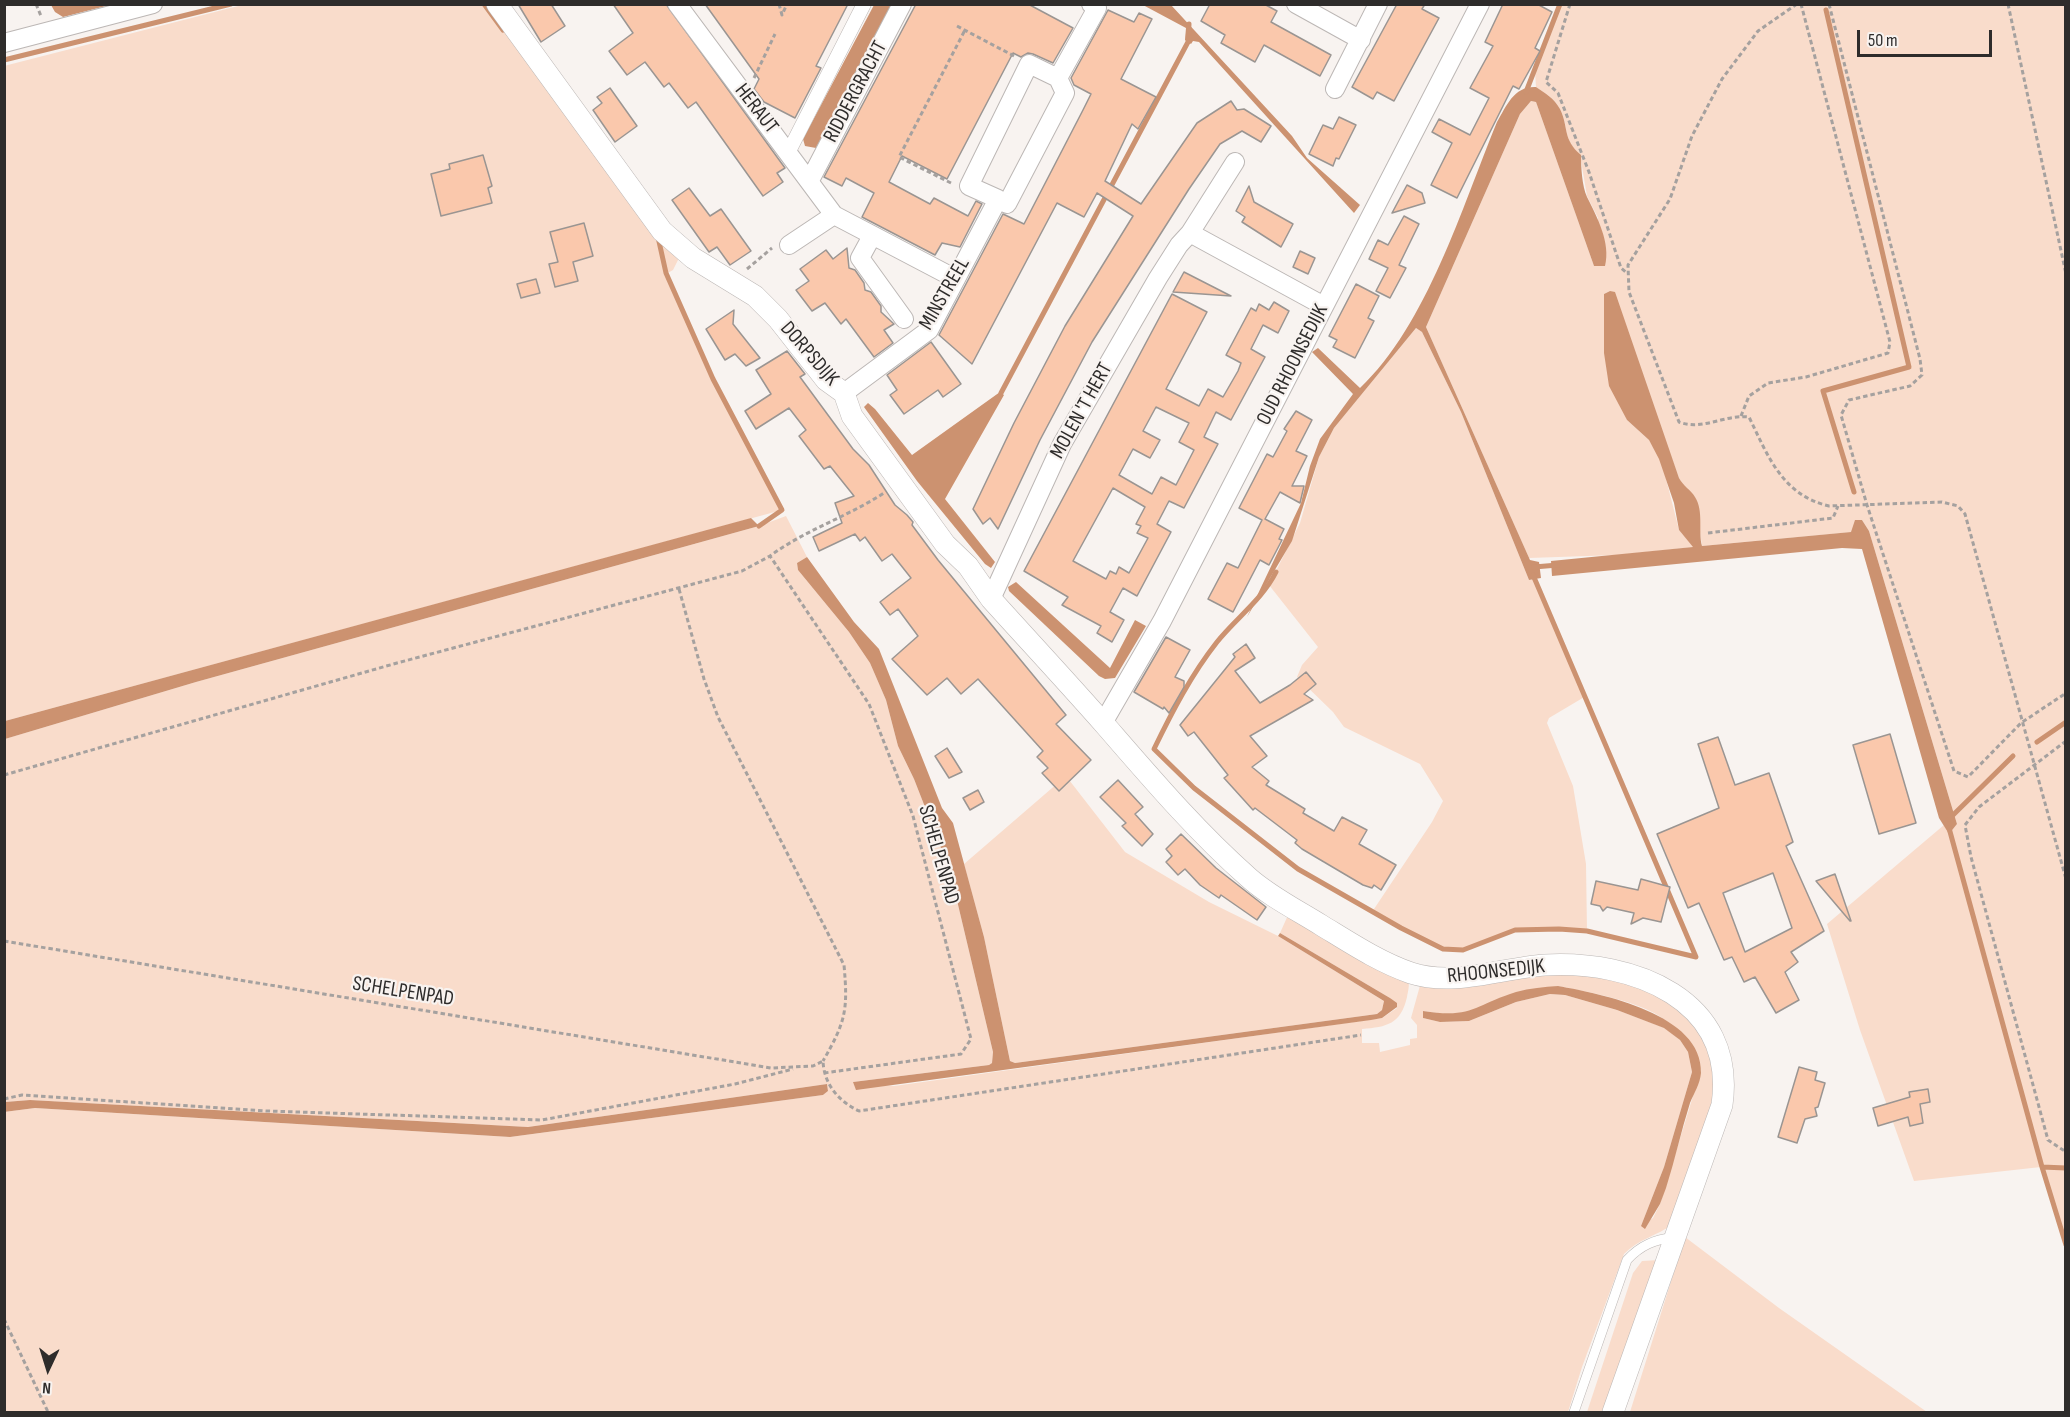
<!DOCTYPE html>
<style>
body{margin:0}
#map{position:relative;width:2070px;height:1417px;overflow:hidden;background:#f8f3f0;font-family:"Sofia Sans Condensed",sans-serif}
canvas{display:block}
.frame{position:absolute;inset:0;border:6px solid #2e2c2b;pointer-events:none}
.north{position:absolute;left:18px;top:1339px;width:60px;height:60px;-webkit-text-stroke:4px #f8f3f0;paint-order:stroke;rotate:184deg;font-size:16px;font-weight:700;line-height:24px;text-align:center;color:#2e2c2b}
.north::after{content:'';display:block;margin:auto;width:21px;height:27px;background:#2e2c2b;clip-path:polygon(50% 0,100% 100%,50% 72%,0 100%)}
.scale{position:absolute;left:1857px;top:30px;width:135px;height:27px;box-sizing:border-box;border:3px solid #2e2c2b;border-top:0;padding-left:8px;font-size:18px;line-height:21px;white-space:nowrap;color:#2e2c2b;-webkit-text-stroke:4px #f8f3f0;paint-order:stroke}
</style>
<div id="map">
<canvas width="2070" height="1417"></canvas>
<div class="frame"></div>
<div class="north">N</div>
<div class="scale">50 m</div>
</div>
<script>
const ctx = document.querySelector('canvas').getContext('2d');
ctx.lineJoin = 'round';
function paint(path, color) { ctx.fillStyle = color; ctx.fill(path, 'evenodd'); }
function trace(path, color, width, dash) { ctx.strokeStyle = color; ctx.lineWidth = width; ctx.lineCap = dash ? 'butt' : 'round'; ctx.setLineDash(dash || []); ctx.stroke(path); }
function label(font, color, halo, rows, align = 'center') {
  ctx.font = font + ' "Sofia Sans Condensed",sans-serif'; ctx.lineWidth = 4.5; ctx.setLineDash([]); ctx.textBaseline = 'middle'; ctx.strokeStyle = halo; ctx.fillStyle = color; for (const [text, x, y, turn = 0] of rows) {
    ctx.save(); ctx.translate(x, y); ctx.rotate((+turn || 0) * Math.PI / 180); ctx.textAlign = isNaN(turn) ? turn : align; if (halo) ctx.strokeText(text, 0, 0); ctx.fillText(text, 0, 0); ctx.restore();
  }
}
paint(new Path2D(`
 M242 5H485L659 238 680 256 673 270 666 274 713 379 782 510 5 721 4 66Z
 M1560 5H2065V1245L2041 1167 1914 1181 1860 1030 1827 924 1944 825 1949 834 1957 824 1869 531 1862 520 1852 532 1702 546 1695 497 1683 486 1679 478 1610 291 1604 294 1627 420 1649 440 1661 459 1679 530 1694 547 1617 555 1529 558 1426 327 1520 114 1531 101 1536 102 1594 266 1598 218 1587 196 1580 155C1562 139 1569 127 1560 109 1554 98 1545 93 1536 87L1535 72Z
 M1416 328 1422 332 1461 412 1529 580 1536 579 1586 696 1549 718 1547 723 1573 786 1586 864 1587 931 1515 930 1463 950 1443 949 1372 912 1432 822 1443 801 1420 764 1344 727 1333 712 1297 677 1302 665 1318 647 1269 585 1300 523 1319 457 1334 428Z
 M786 516 807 557 797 563 798 570 849 632 870 663 886 700 898 746 914 779 950 871 993 1052 992 1063 989 1065 853 1082 894 1086 1382 1018 1397 1008 1390 998 1280 933 1289 913 1408 979C1410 985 1408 991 1407 997 1401 1024 1387 1027 1362 1029V1043H1379L1380 1052 1410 1045V1039L1417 1038V1025L1411 1018 1421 982 1496 976 1600 973 1673 1001 1700 1027 1713 1061 1714 1090 1706 1128 1673 1224C1657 1236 1638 1239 1624 1254L1582 1367 1568 1412H5L4 1112 35 1108 510 1137 823 1095 828 1091 827 1084 528 1127 30 1100 5 1102V739L196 682 759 526ZM1558 986C1589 992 1640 1001 1665 1020 1677 1028 1692 1057 1701 1070L1660 1204 1653 1218 1641 1226 1664 1167 1692 1072 1688 1052 1680 1040 1665 1028 1617 1010 1565 995 1550 994 1516 1002 1469 1021 1440 1022 1423 1018V1011L1445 1014 1466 1013Z
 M1066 776 1125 852 1209 902 1278 936 1384 1001 1382 1010 1377 1014 1015 1063 1010 1061 984 937 964 864Z
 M1685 1237 1779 1308 1927 1412H1630Z
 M1659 1260 1607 1412H1587L1633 1273 1642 1261Z`), '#f9dccb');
paint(new Path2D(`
 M51 5H110L63 17 55 12Z
 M874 5H892L816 148 805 146 803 139Z
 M1143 5H1171L1292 136 1307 158 1360 205 1354 213 1199 42 1193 41 1191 44 1185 40 1186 28Z
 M1536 87C1545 93 1554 98 1560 109 1569 127 1562 139 1581 155 1581 167 1582 186 1587 197 1597 217 1611 243 1605 266H1594L1536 102 1531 101 1520 114 1426 327 1530 560 1539 562 1541 578 1529 580 1461 412 1422 332 1416 328 1334 428 1319 457 1292 541 1247 617 1301 503 1310 466 1320 439 1353 394 1312 352 1318 348 1360 388C1427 325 1462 207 1497 122 1507 105 1514 86 1536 87Z
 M1610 291 1615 292 1679 478C1683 486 1691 490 1695 497 1704 511 1698 531 1702 546L1851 532 1855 520H1862L1869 531 1957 824 1949 834 1939 818 1862 549 1842 548 1552 576 1551 561 1693 547 1679 530 1674 503 1659 459 1649 440 1627 420 1609 386 1604 353V294Z
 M1000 392 1004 395 945 499 995 562 991 568 985 564 917 481 864 407 868 403 875 409 912 455Z
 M751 518 759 526 196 682 5 739V721Z
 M807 557 854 622 879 649 942 808 953 823 984 937 1010 1061 1015 1063 1377 1014 1382 1010 1384 1001 1278 936 1280 933 1390 998 1397 1003V1007L1382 1018 1371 1020 856 1090 853 1082 989 1065 992 1063 993 1052 950 871 914 779 898 746 886 700 870 663 849 632 798 570 797 563Z
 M1016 582 1110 668 1135 620 1146 626 1115 678 1105 679 1099 676 1009 591 1008 587Z
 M1558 986C1602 994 1703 1014 1701 1073 1700 1084 1694 1093 1690 1103 1681 1131 1675 1160 1666 1188L1660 1204 1645 1229 1641 1226 1664 1167 1692 1072 1688 1052 1680 1040 1664 1028 1617 1010 1565 995 1550 994 1516 1002 1469 1021 1440 1022 1423 1018V1011C1473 1019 1474 1005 1516 992 1530 988 1544 987 1558 986Z
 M827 1084 828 1091 823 1095 510 1137 35 1108 4 1112 5 1102 30 1100 528 1127Z`), '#cc9270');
trace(new Path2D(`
 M484 4 503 30
 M1826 10 1909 367 1823 391 1854 492
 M4 60 231 4
 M1526 92 1560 4
 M658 237 666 273 713 379 782 510 759 526
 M1001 393 1188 42 1189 24
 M1534 567 1558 565
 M1276 572C1262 600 1236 618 1217 642 1191 675 1172 712 1154 749L1194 788 1298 869 1401 928 1443 949 1463 950 1515 930 1559 929 1587 931 1696 957 1533 575
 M2037 742 2066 722
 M1949 819 2013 756
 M1949 828 2042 1167 2066 1168
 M2042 1167 2066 1245`), '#cc9270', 5);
const building = new Path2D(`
 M518 4H551L565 26 541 42Z
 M613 4H666L785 168 777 173 783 182 763 196 696 102 688 108 669 83 664 87 645 62 627 75 609 51 633 33Z
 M705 4H848L816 66 821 68 795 118 764 102 754 89 759 79Z
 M916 4H1028L1073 28 1053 63 1033 54 1028 53 1021 57 1013 53 947 179 902 156 889 182 930 204 934 198 968 216 976 201 982 204 960 247 942 243 935 255 862 217 874 193 846 178 842 186 824 177Z
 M1210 4H1264L1277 11 1271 22 1331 55 1320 76 1264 45 1255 62 1221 43 1225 35 1201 21Z
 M1397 4H1425L1422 9 1439 18 1394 101 1377 92 1373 99 1352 87Z
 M1503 4H1537L1552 12 1535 48 1540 51 1519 89 1513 86 1457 198 1431 185 1452 143 1432 132 1439 119 1470 135 1489 98 1470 88 1493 46 1485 42Z
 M1108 10 1134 22 1139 13 1152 19 1121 79 1156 97 1138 129 1132 124 1105 181 1141 204 1197 123 1231 101 1237 110 1244 109 1271 126 1261 142 1242 131 1220 144 1189 189 1092 342 1040 440 998 529 990 518 983 524 973 509 1014 423 1065 326 1133 216 1097 193 1084 217 1057 203 972 364 939 335 1003 214 1024 224 1083 110 1091 94 1074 85 1071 78Z
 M610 88 637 126 615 142 593 110 602 103 597 97Z
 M1339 117 1356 125 1339 159 1336 158 1333 166 1309 154 1323 125 1333 129Z
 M483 155 492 186 488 188 492 203 441 216 431 174 450 169 449 164Z
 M1407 185 1422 193 1425 203 1392 213Z
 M1249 186 1254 202 1293 224 1281 247 1242 222 1245 217 1236 211Z
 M689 188 710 216 721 209 751 251 730 265 717 247 709 252 672 200Z
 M1404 216 1419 224 1399 265 1406 268 1390 298 1376 291 1388 268 1369 259 1378 240 1388 245Z
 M584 223 593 256 573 262 578 281 555 287 549 264 558 262 550 232Z
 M847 248 849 268 855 270 864 283 865 290 871 292 881 306V312L894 324 884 330 893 343 874 357 846 319 841 324 825 303 812 311 796 290 809 281 800 269 826 250 833 259Z
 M1300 251 1315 258 1308 274 1293 267Z
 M1184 272 1231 296 1173 292Z
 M536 279 540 293 521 298 517 284Z
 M1356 284 1379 296 1368 318 1374 321 1355 358 1333 347 1337 340 1329 336Z
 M1172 294 1207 312 1166 389 1199 406 1208 389 1223 397 1238 371 1241 363 1226 355 1251 308 1256 311 1259 304 1269 310 1274 302 1289 311 1278 333 1263 325 1251 349 1265 357 1231 420 1216 412 1204 437 1218 444 1184 508 1169 501 1157 524 1171 532 1137 596 1123 588 1110 612 1124 620 1112 642 1097 633 1101 626 1062 605 1068 597 1024 571ZM1156 407 1189 423 1179 442 1194 450 1176 485 1161 477 1152 494 1119 475 1133 449 1150 458 1160 440 1143 431ZM1113 488 1145 507 1136 524 1141 526 1137 533 1148 538 1129 573 1119 567 1116 574 1110 571 1106 579 1073 561Z
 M734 310 733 324 760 358 746 366 735 354 725 360 706 329Z
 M931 342 961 384 943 397 938 390 904 414 890 395 897 390 887 375Z
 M787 351 805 374 800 377 853 449 869 465 895 505 907 515 913 522 912 525 938 560 1066 715 1056 724 1091 760 1059 791 1042 773 1048 768 1037 757 1043 751 978 679 961 694 947 678 927 695 892 659 918 636 898 609 890 615 880 602 911 578 892 554 882 561 865 537 860 541 855 534 819 551 813 537 842 523 835 503 854 496 830 466 824 469 799 436 806 430 789 408 756 429 745 411 771 394 756 370Z
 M1296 411 1312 420 1296 451 1307 456 1292 486H1304L1300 503 1280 492 1265 519 1284 529 1279 539 1282 540 1269 565 1260 560 1233 612 1208 599 1227 563 1238 568 1262 520 1239 508 1267 454 1273 457 1287 431 1284 429Z
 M1166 637 1190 650 1175 677 1184 681V687L1169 713 1164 707 1163 709 1134 692Z
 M1246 644 1255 658 1235 671 1260 703 1290 685 1306 672 1316 684 1304 694 1313 700 1250 736 1267 756 1252 767 1269 781 1266 785 1305 809 1303 813 1334 831 1342 817 1367 830 1359 844 1396 865 1381 890 1374 885 1372 888 1363 885 1302 849 1295 843 1297 840 1255 808 1253 810 1224 778 1228 775 1194 732 1188 736 1180 725 1235 657 1233 654Z
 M1890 734 1916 823 1879 834 1853 745Z
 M1718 737 1735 785 1769 773 1793 842 1786 846 1824 931 1791 952 1798 962 1785 972 1799 1000 1776 1013 1755 977 1744 982 1732 957 1724 960 1699 903 1688 908 1657 834 1719 808 1698 744ZM1773 873 1792 928 1745 952 1723 893Z
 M947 748 962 772 949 778 935 756Z
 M1118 780 1143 807 1135 814 1153 834 1142 846 1122 826 1126 823 1100 797Z
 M978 790 984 802 970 810 963 798Z
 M1181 834 1216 868 1266 907 1257 920 1221 895 1219 898 1200 885 1185 869 1178 875 1166 862 1172 856 1166 849Z
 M1835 874 1851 921H1850L1816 881Z
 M1641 879 1670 887 1661 922 1643 918 1631 924 1634 913 1607 907 1603 911 1600 906 1591 904 1596 881 1638 890Z
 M1799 1067 1817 1072 1815 1080 1825 1083 1818 1107 1815 1108 1817 1116 1805 1119 1797 1143 1778 1137Z
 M1928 1089 1930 1102 1920 1104 1923 1123 1910 1126 1908 1117 1878 1126 1873 1108 1910 1097 1909 1092Z`);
paint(building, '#fac8ac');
trace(building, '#9a9592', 1.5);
const service = new Path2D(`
 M1574 1412 1627 1260C1641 1245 1654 1240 1674 1237`);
const pedestrian = new Path2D(`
 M789 151 864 4`);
const minor = new Path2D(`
 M677 4 834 215 956 279
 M1296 4 1361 40
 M4 43 153 4
 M1335 89 1378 4
 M810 180 902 4
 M998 199 969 186 1029 64 1058 78
 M1190 233 1322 305
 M872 236 860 258 904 319
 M789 245 834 215
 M844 393 929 330 998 199 1007 204 1065 93 1058 78 1097 8 1091 4
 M991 599 1062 444 1158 278 1179 245 1190 233 1235 162
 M1103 723 1162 621 1480 4`);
const tertiary = new Path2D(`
 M497 4 662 231 693 258 755 296 778 319 826 380 844 393 852 416 945 544 968 566 991 599C1029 641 1068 683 1105 725 1151 778 1196 831 1248 877 1269 896 1297 910 1321 925 1349 942 1379 962 1411 973 1454 987 1502 968 1545 965 1633 960 1737 999 1722 1105L1613 1412`);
trace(service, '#bcb7b5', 10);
trace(pedestrian, '#bcb7b5', 15);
trace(minor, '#bcb7b5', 20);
trace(tertiary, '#bcb7b5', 22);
trace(new Path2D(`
 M36 4 41 16
 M779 4 782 15 787 4
 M1570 4 1546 82 1558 93 1589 172 1621 268 1627 273
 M1797 4 1758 31 1722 79 1692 136 1670 199 1628 265 1629 292 1679 422C1703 431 1725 414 1749 417 1768 456 1782 495 1829 506L1942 502 1958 506 1965 514 2066 879
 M1829 4 1920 359 1922 375 1910 386 1849 400 1841 415 1867 505 1954 771 1968 777 2021 723 2066 693
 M2008 4 2066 274
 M957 26 1014 56
 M754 78 775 34
 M951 183 899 157 965 30
 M747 269 772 248
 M1741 416 1749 396 1768 383 1806 377 1888 353 1890 342 1801 4
 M1708 533 1833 518 1838 506
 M679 589 704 679 718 717 844 965C848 1010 846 1021 823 1061
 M2066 741 1979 807 1965 825 1971 857 2048 1140 2066 1152
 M4 775 397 663 742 571 770 556
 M4 941 771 1068 813 1066 823 1061C824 1084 838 1101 859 1111L1361 1035
 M824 1073 961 1054 971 1039 913 816 869 704 770 556C805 530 847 517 884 493
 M4 1099 22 1095 267 1111 542 1120 735 1084 793 1069
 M4 1319 48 1412`), '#a5a19f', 3, [4.5, 3]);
trace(service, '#fff', 9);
trace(pedestrian, '#fff', 14);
trace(minor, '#fff', 18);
trace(tertiary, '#fff', 21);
label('21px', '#2e2c2b', '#f8f3f0', [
 ["RIDDERGRACHT",856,92,-62],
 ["HERAUT",756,109,52],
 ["MINSTREEL",945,294,-60],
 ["DORPSDIJK",809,354,49],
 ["OUD RHOONSEDIJK",1293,365,-63],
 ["MOLEN 'T HERT",1082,411,-61],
 ["SCHELPENPAD",938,855,74],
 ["RHOONSEDIJK",1496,972,-6],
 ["SCHELPENPAD",403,992,9]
]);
</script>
